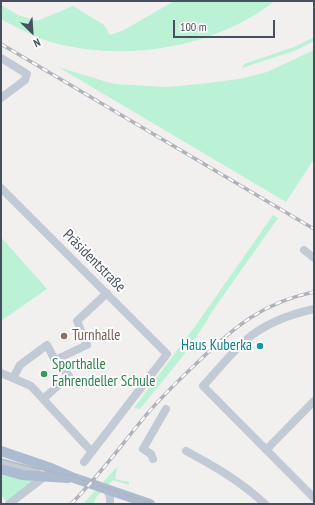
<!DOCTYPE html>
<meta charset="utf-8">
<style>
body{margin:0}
#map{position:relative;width:315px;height:505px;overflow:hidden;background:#f2efef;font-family:"PT Sans Narrow",sans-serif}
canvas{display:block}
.frame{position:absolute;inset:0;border:2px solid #46505e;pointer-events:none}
.north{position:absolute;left:12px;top:12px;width:40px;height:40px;-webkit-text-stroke:3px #fff;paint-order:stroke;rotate:155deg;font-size:11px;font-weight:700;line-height:16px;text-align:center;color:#46505e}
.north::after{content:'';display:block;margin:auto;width:14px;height:18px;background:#46505e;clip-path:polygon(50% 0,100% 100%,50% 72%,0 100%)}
.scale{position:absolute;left:173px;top:20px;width:102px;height:18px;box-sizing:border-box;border:2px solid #46505e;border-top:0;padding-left:5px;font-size:12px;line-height:14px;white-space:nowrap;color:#46505e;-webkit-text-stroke:3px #fff;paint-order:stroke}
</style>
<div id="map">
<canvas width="315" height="505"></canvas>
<div class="frame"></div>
<div class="north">N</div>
<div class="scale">100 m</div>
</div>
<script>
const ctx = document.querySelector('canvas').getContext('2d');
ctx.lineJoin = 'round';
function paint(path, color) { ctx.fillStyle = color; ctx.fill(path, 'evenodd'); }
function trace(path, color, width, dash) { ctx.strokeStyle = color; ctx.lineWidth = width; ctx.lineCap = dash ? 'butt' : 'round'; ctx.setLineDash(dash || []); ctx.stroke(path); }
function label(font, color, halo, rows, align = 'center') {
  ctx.font = font + ' "PT Sans Narrow",sans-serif'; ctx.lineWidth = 4; ctx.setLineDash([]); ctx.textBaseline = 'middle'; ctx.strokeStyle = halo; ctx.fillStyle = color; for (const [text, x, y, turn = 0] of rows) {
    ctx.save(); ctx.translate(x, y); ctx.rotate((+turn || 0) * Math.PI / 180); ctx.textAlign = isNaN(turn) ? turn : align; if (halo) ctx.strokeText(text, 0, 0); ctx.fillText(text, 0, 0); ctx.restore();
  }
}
paint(new Path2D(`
 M174 1H275C214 48 128 62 54 43 39 39 15 27 1 19V5L18 15 37 21 73 6 104 25 110 35 124 30Z
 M314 37V41L297 50 242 68 244 64 294 47Z
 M314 50V159L286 202 58 67 114 84 167 87 200 84 239 79 267 72Z
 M273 215 278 218 209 316 207 321 183 356 140 409 134 408 196 325Z
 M1 237 47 289 1 321Z
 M117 467 115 479 129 482V485L113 480 97 496 93 504H83Z
 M1 473 4 474 34 481 7 503 1 495Z`), '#bbf2d6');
trace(new Path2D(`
 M1 58 27 74 25 80 1 98
 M1 188 167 354 84 462
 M304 250 314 258
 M314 309C291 314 265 324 247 339 231 353 217 371 203 386L314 498
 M55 360 87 345 77 321 107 293
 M1 373 31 386 92 452
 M13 378 20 365 47 345 55 360 69 376 43 399
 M266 450 314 401
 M186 451C216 467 240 481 265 504
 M153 459 151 454 143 449 166 409
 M1 462 37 472
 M107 489 110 497V504
 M9 504 44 477`), '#c2cad5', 8);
trace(new Path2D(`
 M1 451 51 468 74 478 150 504
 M1 469 22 475 68 478`), '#adbbd0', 10);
trace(new Path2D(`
 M1 459 30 467 71 476 154 504`), '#b1b3ba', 1);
const rail = new Path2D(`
 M1 44 314 229
 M71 504C99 476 122 444 147 414 163 395 181 378 199 361 234 327 264 302 314 292`);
trace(rail, '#b1b3ba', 3.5);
trace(rail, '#fff', 2, [6]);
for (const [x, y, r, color] of [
 [64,336,4,"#8d6e63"],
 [260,346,4,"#0f9aa8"],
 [44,374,4,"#2e9e5b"]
]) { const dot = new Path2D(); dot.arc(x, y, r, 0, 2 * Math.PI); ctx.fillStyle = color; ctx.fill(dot); trace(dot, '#fff', 1.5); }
label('15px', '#46505e', '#fff', [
 ["Präsidentstraße",94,261,45]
]);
label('15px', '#785e54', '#fff', [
 ["Turnhalle",72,336]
], 'left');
label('15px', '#0d838f', '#fff', [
 ["Haus Kuberka",252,346]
], 'right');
label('15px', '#27864d', '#fff', [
 ["Sporthalle",52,365],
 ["Fahrendeller Schule",52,382]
], 'left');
</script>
